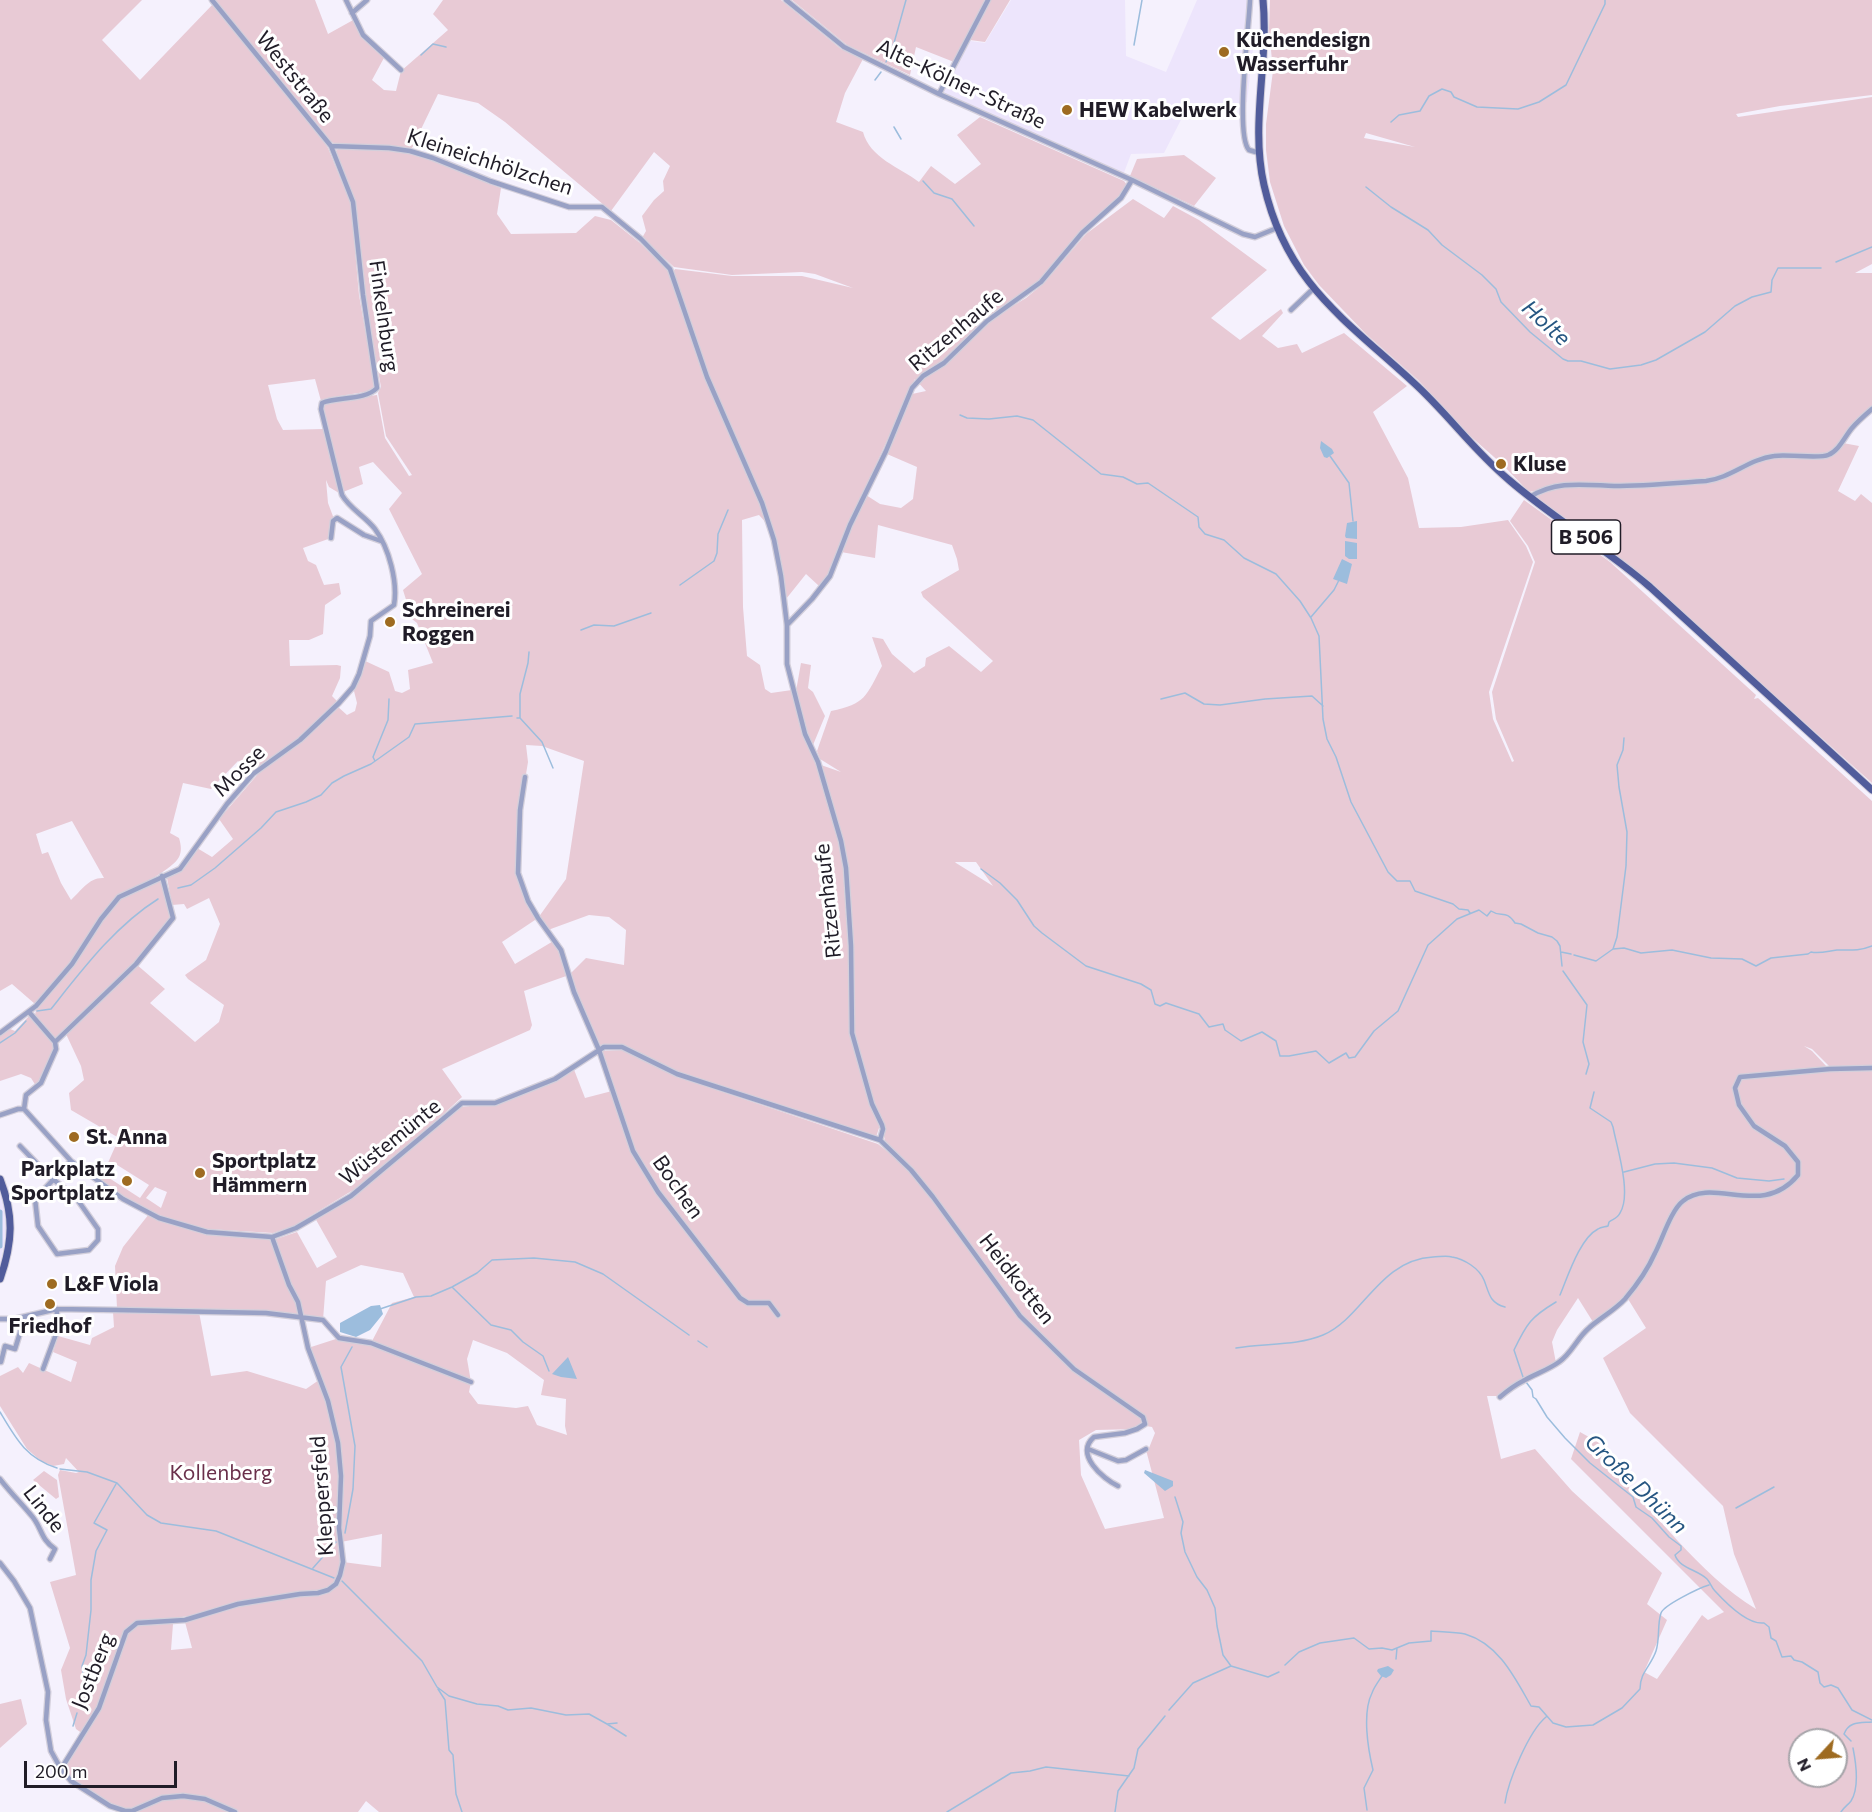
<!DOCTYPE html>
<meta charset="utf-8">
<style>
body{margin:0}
#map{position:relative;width:1872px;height:1812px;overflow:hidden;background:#f5f1fd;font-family:Commissioner,sans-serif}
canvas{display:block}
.north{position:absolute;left:1788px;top:1728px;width:60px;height:60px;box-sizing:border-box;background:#fff;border:2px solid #a6a4a9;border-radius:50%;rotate:244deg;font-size:16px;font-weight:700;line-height:24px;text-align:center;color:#201c27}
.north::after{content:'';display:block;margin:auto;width:21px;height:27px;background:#9e6b21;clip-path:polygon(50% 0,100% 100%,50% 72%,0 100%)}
.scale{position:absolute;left:24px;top:1761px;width:153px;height:27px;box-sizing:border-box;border:3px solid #201c27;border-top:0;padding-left:8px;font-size:18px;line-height:21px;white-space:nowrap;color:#201c27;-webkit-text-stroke:4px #fff;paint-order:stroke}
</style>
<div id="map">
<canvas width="1872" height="1812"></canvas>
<div class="north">N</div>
<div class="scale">200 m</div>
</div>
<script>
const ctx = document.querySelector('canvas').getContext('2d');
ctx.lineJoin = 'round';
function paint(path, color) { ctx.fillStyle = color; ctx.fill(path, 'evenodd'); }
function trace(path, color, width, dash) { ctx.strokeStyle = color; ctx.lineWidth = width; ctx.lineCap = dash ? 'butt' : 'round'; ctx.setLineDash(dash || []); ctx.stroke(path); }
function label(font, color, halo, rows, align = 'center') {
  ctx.font = font + ' Commissioner,sans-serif'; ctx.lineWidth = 6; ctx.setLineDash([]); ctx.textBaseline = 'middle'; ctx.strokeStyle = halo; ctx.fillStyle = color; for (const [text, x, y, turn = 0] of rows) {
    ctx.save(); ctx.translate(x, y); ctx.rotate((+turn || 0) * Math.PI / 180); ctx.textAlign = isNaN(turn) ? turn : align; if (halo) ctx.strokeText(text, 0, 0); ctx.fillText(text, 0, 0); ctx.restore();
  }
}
paint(new Path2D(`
 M1011 0H1125L1126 56 1166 72 1197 0H1252L1251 35 1254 40 1247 102 1186 110 1164 153 1131 154 1122 178 974 109 939 94 970 41 985 43Z
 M0 1189 4 1207 6 1229 0 1269Z`), '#ede5fc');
paint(new Path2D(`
 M0 0H142L102 40 140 80 214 3 212 0H315L328 34 355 19 363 35 385 56 372 80 384 90 396 91 401 71 448 30 433 14 443 0H781L841 49 863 59 845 93 836 122 863 132C870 158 899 167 919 182L931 166 955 184 981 164 957 135 980 117 1124 181 1127 185 1119 197 1081 232 1040 280 985 319 963 318 981 329 988 321 1026 298 1043 284 1086 234 1133 199 1164 218 1173 206 1199 220 1267 270 1211 318 1240 340 1281 309 1283 313 1262 336 1278 348 1297 344 1302 353 1344 333 1407 386 1373 412 1408 478 1419 528 1461 527 1508 520 1526 546 1533 562 1489 692 1493 719 1512 762 1514 761 1496 719 1492 692 1535 562 1528 546 1510 521 1524 500 1610 562 1756 695 1754 699 1758 698 1872 801V1067L1831 1068 1812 1049 1804 1046 1812 1051 1828 1068 1751 1074 1738 1077 1733 1088 1737 1105 1753 1127 1785 1148 1796 1163V1175L1789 1184 1768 1194 1739 1195 1711 1190 1693 1194 1682 1200 1667 1225 1653 1255 1623 1299 1593 1322 1578 1298 1557 1330 1552 1342 1556 1363 1516 1383 1499 1396H1487L1501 1459 1535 1449 1572 1491 1662 1573 1647 1604 1667 1620 1644 1672 1657 1679 1702 1615 1708 1620 1724 1612 1571 1459 1580 1432 1605 1446V1463C1655 1510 1698 1574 1756 1609L1734 1554 1723 1506 1630 1413 1603 1358 1646 1328 1628 1299C1637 1285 1648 1271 1656 1256 1666 1236 1671 1205 1696 1197 1709 1192 1723 1197 1737 1198 1753 1199 1767 1196 1782 1190 1797 1183 1799 1178 1799 1162L1784 1143 1754 1125 1741 1104 1736 1088 1742 1078 1872 1069V1812H379L366 1801 358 1812H124L110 1806 71 1781 61 1769 83 1734 76 1729 66 1699 61 1670 70 1648 50 1582 76 1575 58 1475 60 1470 76 1473 79 1472 66 1458 64 1464 53 1466 41 1461 27 1449 0 1406V1376L18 1367 23 1373 29 1363 71 1382 77 1362 53 1352 58 1336 90 1345 92 1338 114 1327 113 1312H199L211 1376 247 1371 306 1389 319 1380 308 1348 339 1338 371 1343 392 1303 414 1297 403 1273 361 1265 326 1281 323 1320 199 1309 117 1308 115 1266 123 1247 149 1214C187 1234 227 1236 269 1239L275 1249 276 1239 297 1232 317 1268 337 1257 315 1218 352 1198 461 1107 495 1103 555 1079 573 1067 585 1098 612 1091 601 1051 622 1050 677 1075 705 1086 878 1144 907 1167 885 1141 882 1125 884 1124 874 1103 853 1033V945L848 868 843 842 821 765 841 772 820 759 817 751 831 711C866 704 866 696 882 666L872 637 883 639 892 654 914 673 925 666 926 658 949 646 981 672 993 661 923 597 921 592 959 570 957 559 952 545 878 525 875 558 841 552 866 495 880 504 901 508 913 499 917 467 887 454 912 394 926 391 915 379 849 524 828 574 819 586 806 574 786 599C782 570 781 537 759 515L742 520 743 607 747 656 760 665 765 689 771 693 792 690 804 735 815 761 839 844 843 868 848 946 850 1033 870 1105 880 1125 876 1137 706 1084 677 1074 622 1047H604L599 1050 574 992 569 975 524 991 532 1025 530 1030 442 1069 462 1097 412 1143 363 1184 294 1226 273 1233 208 1229 207 1232C168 1225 132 1205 99 1183L119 1138 71 1110 69 1093 84 1080 81 1066 66 1034 55 1039 52 1038 35 1015 36 1010 65 972 35 1004 12 984 0 991ZM438 94 478 103 505 122 611 211 654 152 670 166 663 181 664 191 654 200 642 216 646 231 642 238 674 267 732 275 802 272 815 274 853 288 802 276H732L675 269 673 272 692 335 668 271 640 243 611 220 595 216 576 233 511 234 497 214 501 188C470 176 439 161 408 153 386 147 361 148 338 149L335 152 355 202 364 295 381 387 378 393 386 436 412 475 409 476 385 438 377 395 334 401 324 405C319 420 338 474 343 492L363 484 359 467 373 462 402 493 389 509 422 574 403 590 412 619 417 623 433 663 408 670 410 689 402 693 395 691 389 672 363 660 353 687 357 703 355 711 347 715 337 706 310 734 258 774 219 819 233 839 212 857 197 848 182 870 167 878 172 905 184 904 187 909 209 898 220 924 206 960 185 975 188 979 224 1005 219 1022 195 1042 150 1003 165 989 136 964 170 919 163 885 161 881H157L127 892C140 885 173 869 179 857 182 851 181 845 179 838L170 833 183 783 211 789 238 761 252 773 307 731 337 701 332 696 340 678 341 666 337 665 290 666 289 640H309L323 634 325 605 341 594 339 583 324 585 316 565 308 561 303 548 331 538 334 519 328 503 326 480 329 487 339 493 323 429 283 430 277 419 268 385 315 379 321 401 333 397 371 391 375 386 359 295 351 204 328 148 313 124 329 141 336 144 391 146 411 150ZM526 745 542 746 584 761 566 879 538 918 526 895 518 873 520 810 528 762ZM72 821 104 878C89 877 81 891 71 900L61 883 48 852 42 854 36 834ZM955 862H976L993 886 956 863ZM589 915 609 917 626 930 624 965 586 958 569 975 561 950 555 940 515 964 502 942 538 918 548 930ZM114 1163 149 1185 140 1198 106 1176ZM155 1187 167 1192 161 1208 146 1198ZM473 1340 507 1353 544 1380 541 1395 566 1399 565 1426 567 1435 537 1425 528 1406 516 1408 478 1404 469 1392 471 1382 467 1359ZM1101 1387 1143 1414 1146 1426 1152 1427 1155 1433 1149 1448 1146 1450 1164 1518 1105 1529 1081 1475 1079 1440 1096 1430 1137 1429 1142 1426 1144 1420 1141 1415ZM382 1534 381 1567 343 1562 341 1542ZM207 1613 185 1622 192 1648 171 1650 173 1624 144 1623ZM1800 1740H1836V1776H1800Z
 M792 0H986L954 62 916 47 910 75 847 45Z
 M990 0H1010L985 42 970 40Z
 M1270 0H1872V95L1780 106 1736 114 1738 117 1872 97V264L1855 273H1872V407L1834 451 1822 456 1807 458C1825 459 1831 457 1843 443L1859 446 1838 491 1855 501 1861 494 1872 503V783L1647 582 1613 554 1535 496 1539 493 1573 483 1529 492 1502 464 1469 435 1418 380 1366 334 1319 285 1304 265 1284 226 1270 182 1266 150V124L1273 71 1269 29ZM1366 133 1415 147 1364 138Z
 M1184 155 1216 178 1194 206 1130 176 1137 159Z
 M801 663 811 665 808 688 813 692 825 716 813 745 807 735 796 691Z
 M29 1016 53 1044 54 1048 39 1082 36 1086 31 1078 21 1074 0 1081V1035L10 1029 15 1031Z
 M44 1471 57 1480 59 1497 56 1499 33 1480Z
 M21 1699 27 1724 0 1748V1704Z`), '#e8cad5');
paint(new Path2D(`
 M1321 441 1332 449 1334 453 1327 458 1324 457 1320 448Z
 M1357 521V539L1346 538 1345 536 1347 523Z
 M1345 541 1357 543V559H1349L1345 556Z
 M1342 559 1352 564 1347 584 1333 579Z
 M380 1305 383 1314 370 1330 356 1337 340 1332V1323L371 1306Z
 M568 1357 577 1379 561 1377 552 1374Z
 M1145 1470 1173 1481V1486L1165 1491 1144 1473Z
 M1388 1666 1394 1670 1391 1675 1386 1678 1381 1676 1377 1671 1378 1669Z`), '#9cbddd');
trace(new Path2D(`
 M1134 45 1142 0
 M421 55 433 44 446 47
 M886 62 894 43 906 0
 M875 80 881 72
 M1391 122 1399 115 1420 111 1429 96 1442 89 1451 92 1454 97 1477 107 1518 109 1539 102 1566 85 1605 4V0
 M894 127 901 139
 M923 181 934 193 952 199 974 226
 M1366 187 1391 207 1428 230 1442 245 1482 275 1496 289 1501 302 1530 332 1563 359 1568 361H1581L1610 369 1641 365 1656 360 1705 332 1735 306 1752 297 1771 292 1772 280 1778 268H1821
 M1836 262 1872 247
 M960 415 967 418 989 419 1017 416 1033 420 1101 474 1123 477 1137 484 1148 483 1198 517 1199 527 1205 534 1224 540 1244 558 1276 574 1300 601 1311 618 1319 636 1323 719 1327 739 1336 757 1351 802 1388 872 1397 881H1410L1415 891 1453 904 1459 909 1468 910 1470 913
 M1330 456 1349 483 1353 521
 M680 585 714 561 717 553 718 534 728 510
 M1311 617 1334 590 1339 580
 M581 630 594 625 614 626 651 613
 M1161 699 1185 693 1204 704 1220 705 1265 699 1312 696 1323 706
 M517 718H520V694L528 663 529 652
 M520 718 542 742 553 768
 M375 761 373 757 388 720 389 699
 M981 869 1000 883 1017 900 1034 926 1042 933 1086 966 1141 984 1151 990 1155 1004 1160 1006 1166 1003 1199 1014 1209 1027 1223 1024 1225 1030 1241 1041 1262 1032 1276 1041 1280 1056H1289L1316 1051 1329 1063 1346 1053 1349 1058 1355 1057 1374 1031 1398 1011 1428 945 1457 919 1479 910 1487 916 1491 911C1501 918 1506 909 1515 923L1521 924 1538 933 1552 937 1557 941 1560 946 1562 966
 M178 888 191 885 215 868 261 828 276 812 306 802 321 795 332 783 344 776 371 764 409 737 415 724 512 716
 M1613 949 1617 937 1626 866 1627 832 1619 787 1617 765 1623 750 1624 738
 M1561 952 1571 954
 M1574 955 1596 961 1613 949 1624 948 1641 953 1672 950 1711 958 1742 959 1756 966 1771 958 1808 954 1811 952C1820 954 1828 951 1837 950 1850 950 1860 951 1872 946
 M1563 971 1587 1005 1583 1042 1589 1064 1586 1074
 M37 1011 51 1009C82 970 115 926 158 899
 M0 1043 15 1033 26 1021
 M1624 1172 1655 1164 1674 1163 1712 1168 1737 1178 1769 1181 1784 1179
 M453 1288 491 1325 511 1330 523 1342 543 1356 549 1371
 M1560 1295C1568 1276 1580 1238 1598 1229 1601 1227 1605 1227 1608 1226L1609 1222C1613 1219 1618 1218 1620 1213 1632 1194 1617 1148 1613 1127L1611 1122 1590 1108 1594 1092
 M380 1309 416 1297 431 1296 452 1287 477 1273 492 1260 534 1258 575 1262 603 1274 689 1335
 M698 1341 707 1347
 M1236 1348C1264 1343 1297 1346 1323 1335 1363 1318 1379 1260 1433 1257 1439 1257 1446 1255 1452 1257 1464 1259 1479 1268 1484 1280 1489 1292 1489 1303 1505 1307
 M1523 1377 1514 1350C1527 1323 1531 1317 1556 1302
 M1526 1382 1532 1390 1533 1397 1536 1399 1547 1417 1565 1438 1590 1463 1633 1497 1636 1507 1652 1518 1669 1537 1681 1546V1550L1675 1555C1679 1568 1698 1570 1707 1579 1710 1582 1711 1587 1715 1591 1726 1603 1747 1625 1764 1623L1769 1627 1771 1638 1776 1641 1782 1657 1791 1656 1794 1660 1802 1662 1818 1672 1820 1683 1824 1687 1831 1685 1838 1688 1852 1710 1872 1720
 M0 1412C16 1439 26 1458 57 1468
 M60 1469 87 1472 117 1483 147 1515 161 1523 216 1531 334 1578
 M1175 1497 1183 1522 1181 1533 1185 1552 1197 1577 1207 1590 1215 1608 1217 1626 1223 1655 1231 1666
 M1736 1508 1774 1487
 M345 1533 353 1489 355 1446 341 1367 352 1347
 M313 1568 336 1542
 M342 1581 422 1661 437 1687 449 1696 477 1704 498 1706 508 1710 531 1708 566 1715 589 1714 607 1724 617 1723
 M1396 1659 1397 1648
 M1285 1665 1299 1652 1320 1643 1354 1638 1369 1649 1382 1648 1392 1650 1409 1643 1431 1641V1631C1442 1632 1454 1632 1465 1634 1499 1644 1515 1678 1531 1706L1539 1707 1553 1723 1566 1727 1593 1725 1622 1708 1640 1689C1640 1672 1651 1666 1656 1651 1660 1639 1657 1625 1661 1613 1664 1605 1699 1588 1709 1585
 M438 1689 445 1700 449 1750 453 1755 456 1794 462 1812
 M80 1702 84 1679 82 1666 86 1655 91 1610V1580L96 1551 107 1530 94 1523 116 1484
 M1169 1710 1193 1683 1231 1666 1268 1677 1279 1672
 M607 1724 626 1736
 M73 1726 77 1713
 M1851 1741 1844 1734C1849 1721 1860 1723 1872 1722
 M1505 1803C1508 1781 1529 1731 1546 1717
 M1367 1810 1364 1788 1373 1770C1368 1749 1362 1713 1372 1693 1374 1687 1378 1682 1382 1676
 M947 1812 1011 1773 1030 1771 1046 1767 1129 1776
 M1115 1812 1118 1791 1134 1768 1138 1749 1165 1716
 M1841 1812C1844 1807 1848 1805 1851 1801 1860 1787 1856 1763 1853 1748`), '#9cbddd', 1.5);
trace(new Path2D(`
 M0 1212V1246`), '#9cbddd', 5);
const street = new Path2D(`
 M346 0 363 35 401 70
 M786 0 844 47 939 94 1132 180 1243 234 1255 237 1277 228
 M1250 0C1249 26 1235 135 1249 150L1259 153
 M352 13 367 0
 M939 94 988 0
 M331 146 389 148 410 151 433 158 490 181 569 207H602L641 239 670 269 707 377 762 503 774 540 781 576 787 625V664L805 734 818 762 841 841 846 868 851 946 852 1033 872 1104 882 1125 883 1129 880 1140
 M1291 310 1313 289
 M1530 497C1556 480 1585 485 1614 486 1644 486 1676 483 1706 481 1731 478 1749 459 1774 456 1788 454 1820 459 1828 455 1839 451 1845 436 1852 428 1858 421 1865 415 1872 409
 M331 538 333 521 337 518 364 535 381 541
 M787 625 812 599 830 576 850 525 886 451 912 388 923 376 944 363 987 321 1041 282 1082 233 1121 198 1132 180
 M525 777 520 810 518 873 528 901 538 918 561 950 574 992 599 1050 633 1151 658 1192 740 1298 748 1303H769L778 1315
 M0 1033 36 1006 72 964 101 919 119 897 180 869 227 804 253 774 300 740 339 703 353 687 359 674 370 636 371 621 394 605C398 582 389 548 375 529 365 516 350 509 342 495L321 409 322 403C338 396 364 401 377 388L363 295 353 202 331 146 212 0
 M55 1042 136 964 173 918 162 876
 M24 1109 26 1095 41 1083 56 1049 55 1042 29 1012
 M0 1115 18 1109H24L71 1161 123 1199 159 1218 207 1232 272 1237 296 1228 351 1196 462 1103H495L555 1079 604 1047H622L677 1074 880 1140 911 1170 933 1197 1020 1316 1074 1369 1143 1417 1145 1424 1137 1429 1125 1433 1094 1437C1074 1454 1103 1479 1118 1486
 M20 1146 47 1174 77 1199 98 1229V1240L89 1250 57 1254 38 1226 35 1199 71 1161
 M0 1319H14L57 1309 117 1310 266 1313 323 1320 339 1338 371 1343 471 1382
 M1 1362 5 1346 15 1349 24 1320V1317
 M43 1369 56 1334 57 1309
 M1500 1397C1507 1391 1515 1385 1523 1381 1535 1374 1548 1370 1559 1362 1572 1353 1577 1338 1589 1328 1600 1318 1615 1310 1625 1299 1636 1286 1648 1269 1655 1253 1662 1240 1671 1210 1683 1201 1714 1176 1762 1219 1798 1175V1162L1785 1146 1754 1126 1739 1105 1735 1088 1740 1077 1830 1069 1872 1068
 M1088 1449 1118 1461 1126 1460 1146 1449
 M0 1479C10 1492 21 1503 31 1515 42 1527 40 1539 55 1549L50 1559
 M0 1563 14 1581 30 1608 48 1692 46 1720 51 1751 61 1769 71 1781 110 1806 125 1811H132L162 1798 183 1796 205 1799 235 1812
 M61 1769 99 1708 126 1632 137 1623 185 1620 238 1604 300 1594 318 1593 328 1590 336 1584 340 1575 343 1562 339 1528 341 1476 338 1443 328 1401 308 1348 298 1302 289 1285 272 1237`);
const primary = new Path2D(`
 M1263 0C1269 62 1250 124 1264 185 1286 283 1346 320 1414 383 1448 414 1474 451 1509 480 1554 519 1605 548 1650 587L1872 790
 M0 1179C14 1215 13 1242 0 1279`);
trace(street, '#d3cfdb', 7);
trace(primary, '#d3cfdb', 9);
trace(street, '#99a1c5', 4.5);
trace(primary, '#515c9b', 7);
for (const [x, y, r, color] of [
 [1224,52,6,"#9e6b21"],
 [1067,110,6,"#9e6b21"],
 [1501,464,6,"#9e6b21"],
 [390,622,6,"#9e6b21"],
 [74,1137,6,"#9e6b21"],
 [200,1173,6,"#9e6b21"],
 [127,1181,6,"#9e6b21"],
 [52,1284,6,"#9e6b21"],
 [50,1304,6,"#9e6b21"]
]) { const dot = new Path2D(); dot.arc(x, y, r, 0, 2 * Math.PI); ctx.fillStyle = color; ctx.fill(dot); trace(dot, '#fff', 2); }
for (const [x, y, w] of [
 [1586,537,69]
]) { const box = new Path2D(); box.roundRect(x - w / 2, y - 17, w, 34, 4.5); ctx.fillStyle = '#fff'; ctx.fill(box); trace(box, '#201c27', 1.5); }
label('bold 20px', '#201c27', null, [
 ["B 506",1586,537]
]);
label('bold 21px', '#201c27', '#fff', [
 ["Küchendesign",1236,40],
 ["Wasserfuhr",1236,64],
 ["HEW Kabelwerk",1079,110],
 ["Kluse",1513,464],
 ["Schreinerei",402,610],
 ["Roggen",402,634],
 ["St. Anna",86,1137],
 ["Sportplatz",212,1161],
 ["Hämmern",212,1185],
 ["Parkplatz",115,1169,"right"],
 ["Sportplatz",115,1193,"right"],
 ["L&F Viola",64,1284],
 ["Friedhof",50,1326,"center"]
], 'left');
label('21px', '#201c27', '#fff', [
 ["Weststraße",295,77,51],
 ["Alte-Kölner-Straße",961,84,25],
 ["Kleineichhölzchen",490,162,18],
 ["Finkelnburg",384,316,82],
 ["Ritzenhaufe",956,330,-40],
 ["Mosse",239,771,-45],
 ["Ritzenhaufe",828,901,-96],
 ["Wüstemünte",390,1142,-39],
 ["Bochen",678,1187,55],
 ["Heidkotten",1017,1279,52],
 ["Kleppersfeld",322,1496,-94],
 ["Linde",44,1509,52],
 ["Jostberg",93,1671,-68]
]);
label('21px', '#6a304b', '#fff', [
 ["Kollenberg",221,1473]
]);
label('italic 22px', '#265682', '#fff', [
 ["Holte",1546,323,42],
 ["Große Dhünn",1636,1484,44]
]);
</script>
